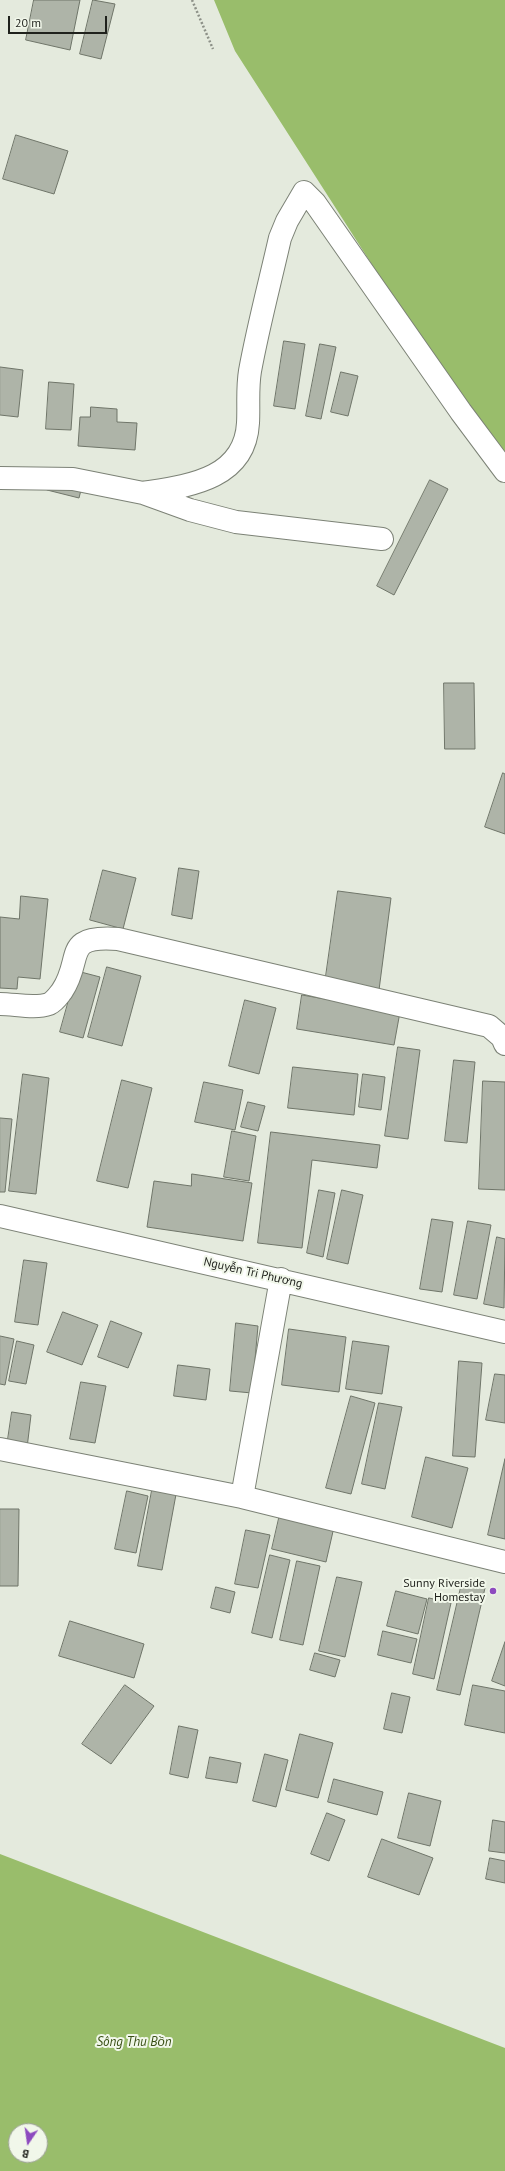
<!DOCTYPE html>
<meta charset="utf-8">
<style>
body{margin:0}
#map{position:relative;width:505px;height:2171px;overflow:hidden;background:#e4eadd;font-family:"PT Sans",sans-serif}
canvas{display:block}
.north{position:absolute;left:8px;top:2123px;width:40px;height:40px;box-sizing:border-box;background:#f1f7ea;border:1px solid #9da198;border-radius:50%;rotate:193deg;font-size:11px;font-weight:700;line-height:16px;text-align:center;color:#1f211c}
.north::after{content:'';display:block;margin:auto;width:14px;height:18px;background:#8d4abf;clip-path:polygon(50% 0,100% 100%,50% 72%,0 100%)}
.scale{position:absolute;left:8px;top:16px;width:99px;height:18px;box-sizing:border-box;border:2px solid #1f211c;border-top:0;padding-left:5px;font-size:12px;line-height:14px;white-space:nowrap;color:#1f211c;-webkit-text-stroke:3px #f1f7ea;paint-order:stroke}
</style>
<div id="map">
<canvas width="505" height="2171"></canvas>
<div class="north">B</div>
<div class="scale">20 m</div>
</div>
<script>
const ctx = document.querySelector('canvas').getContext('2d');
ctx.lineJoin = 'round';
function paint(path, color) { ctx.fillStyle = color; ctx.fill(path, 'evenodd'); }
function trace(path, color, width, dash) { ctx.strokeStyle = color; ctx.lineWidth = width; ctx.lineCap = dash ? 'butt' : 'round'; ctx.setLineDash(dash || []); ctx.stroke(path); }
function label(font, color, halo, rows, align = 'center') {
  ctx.font = font + ' "PT Sans",sans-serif'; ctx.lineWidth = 4; ctx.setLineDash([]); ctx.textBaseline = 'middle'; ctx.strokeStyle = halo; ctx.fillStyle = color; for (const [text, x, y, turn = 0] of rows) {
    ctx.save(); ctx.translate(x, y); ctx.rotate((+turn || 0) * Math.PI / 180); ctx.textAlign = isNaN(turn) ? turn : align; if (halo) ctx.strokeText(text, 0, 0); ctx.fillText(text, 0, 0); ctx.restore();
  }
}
paint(new Path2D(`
 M214 0H505V463L437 366 235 51Z
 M0 1854 505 2048V2171H0ZM16 2131H40V2155H16Z`), '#99bd6b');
const building = new Path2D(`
 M34 0H80L70 50 26 40Z
 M93 0 115 4 101 59 80 54Z
 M16 135 68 151 54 194 3 179Z
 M284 341 305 344 295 409 274 406Z
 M320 344 336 347 321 419 306 416Z
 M0 367 23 370 18 417 0 415Z
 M341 372 358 376 348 416 331 412Z
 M49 382 74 384 71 430 46 429Z
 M91 407 117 409V422L137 423 135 450 78 446 80 417H90Z
 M50 479 82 486 79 498 47 490Z
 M430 480 448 489 394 595 377 586Z
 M444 683H474L475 749H445Z
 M503 773 505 774V834L485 827Z
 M179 868 199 871 192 919 172 915Z
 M103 870 136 878 123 929 90 920Z
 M338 891 391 898 379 990 325 983Z
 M21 896 48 899 40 979 18 977 17 989 0 988V917L19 919Z
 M107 967 141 976 122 1046 88 1037Z
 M77 971 100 977 83 1038 60 1032Z
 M302 995 400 1012 394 1045 297 1029Z
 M245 1000 276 1008 259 1074 229 1066Z
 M398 1047 420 1050 408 1139 385 1136Z
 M454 1060 475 1062 467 1143 445 1141Z
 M293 1067 358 1074 354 1115 288 1108Z
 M23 1074 49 1078 36 1194 9 1191Z
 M363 1074 385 1077 381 1110 359 1107Z
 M122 1080 152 1088 128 1188 97 1181Z
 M483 1081 505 1082V1190L479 1189Z
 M204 1082 243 1090 235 1130 195 1122Z
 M248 1102 265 1106 258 1131 241 1127Z
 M0 1118 12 1119 5 1192H0Z
 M232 1131 256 1136 249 1181 224 1177Z
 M271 1132 380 1145 377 1168 312 1160 302 1248 258 1243Z
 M192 1174 252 1183 243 1241 147 1227 154 1181 191 1186Z
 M319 1190 335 1193 323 1257 307 1253Z
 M342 1190 363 1195 348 1264 327 1259Z
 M432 1219 453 1222 442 1292 420 1289Z
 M468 1221 491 1225 477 1299 454 1295Z
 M497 1237 505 1239 504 1308 484 1304Z
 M24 1260 47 1263 38 1325 15 1322Z
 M63 1312 98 1325 82 1365 47 1352Z
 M111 1321 142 1333 128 1368 98 1357Z
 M236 1323 258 1326 252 1393 230 1391Z
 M289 1329 346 1337 339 1392 282 1385Z
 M0 1336 14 1339 5 1385 0 1384Z
 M17 1341 34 1345 26 1384 9 1381Z
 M353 1341 389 1346 382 1394 346 1389Z
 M459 1361 482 1363 475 1457 453 1456Z
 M178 1365 210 1369 206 1400 174 1396Z
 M495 1374 505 1375V1423L486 1420Z
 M81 1382 106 1386 95 1443 70 1439Z
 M351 1396 375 1403 351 1494 326 1488Z
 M379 1403 402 1407 385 1489 362 1484Z
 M12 1412 31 1415 27 1448 7 1446Z
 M426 1457 468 1468 452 1528 412 1517Z
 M505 1459V1539L488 1535Z
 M153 1485 177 1489 162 1570 138 1566Z
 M127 1491 148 1496 136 1553 115 1549Z
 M0 1509H19L18 1586H0Z
 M280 1514 334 1527 326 1562 272 1549Z
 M246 1530 270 1535 258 1588 235 1584Z
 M270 1555 290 1560 272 1638 252 1633Z
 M297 1561 320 1566 303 1645 280 1640Z
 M337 1577 362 1582 345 1657 319 1651Z
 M462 1583 485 1588 460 1695 437 1690Z
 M216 1587 235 1592 230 1613 211 1608Z
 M396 1591 427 1599 418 1634 387 1626Z
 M429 1598 451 1603 434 1679 413 1674Z
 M70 1621 144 1644 134 1678 59 1656Z
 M383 1631 417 1639 411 1663 378 1655Z
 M505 1642V1686L492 1681Z
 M315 1653 340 1660 335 1677 310 1670Z
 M125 1685 154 1706 111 1764 82 1744Z
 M473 1685 505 1691V1733L465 1725Z
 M392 1693 410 1697 402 1733 384 1729Z
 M179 1726 198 1730 188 1778 170 1774Z
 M300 1734 333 1743 318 1798 286 1790Z
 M265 1754 288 1760 276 1807 253 1801Z
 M210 1757 241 1763 237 1783 206 1778Z
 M334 1779 383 1792 377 1815 328 1802Z
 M409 1793 441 1801 430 1846 398 1838Z
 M327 1813 345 1820 329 1861 311 1854Z
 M493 1820 505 1822V1853L489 1851Z
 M382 1839 433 1858 419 1895 368 1877Z
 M490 1858 505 1861V1883L486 1879Z`);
paint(building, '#aeb4a8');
trace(building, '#6f7569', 1);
const minor = new Path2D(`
 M0 478 73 479 143 493 190 510 236 522 382 539
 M143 493C187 486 245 480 248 423 249 406 247 389 250 371 258 327 270 282 280 238L287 221 304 192 315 203 461 412 505 471
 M0 1004C15 1004 35 1009 49 1004 55 1001 58 996 62 991 84 958 61 935 118 939L489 1026 502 1037 505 1044
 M0 1216 505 1332
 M0 1449 242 1497 505 1562
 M242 1497 281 1279`);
trace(minor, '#7c8276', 24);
trace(new Path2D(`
 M192 0 213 49`), '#8d9188', 2.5, [2, 2]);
trace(minor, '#fff', 22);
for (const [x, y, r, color] of [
 [493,1591,4,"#8d4abf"]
]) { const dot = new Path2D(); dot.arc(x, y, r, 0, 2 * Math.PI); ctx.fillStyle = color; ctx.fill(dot); trace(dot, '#f1f7ea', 1.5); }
label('12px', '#1f211c', '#f1f7ea', [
 ["Nguyễn Tri Phương",253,1273,13]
]);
label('12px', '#1f211c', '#f1f7ea', [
 ["Sunny Riverside",485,1584],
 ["Homestay",485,1598]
], 'right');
label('italic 13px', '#3a5016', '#f1f7ea', [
 ["Sông Thu Bồn",134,2042]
]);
</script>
